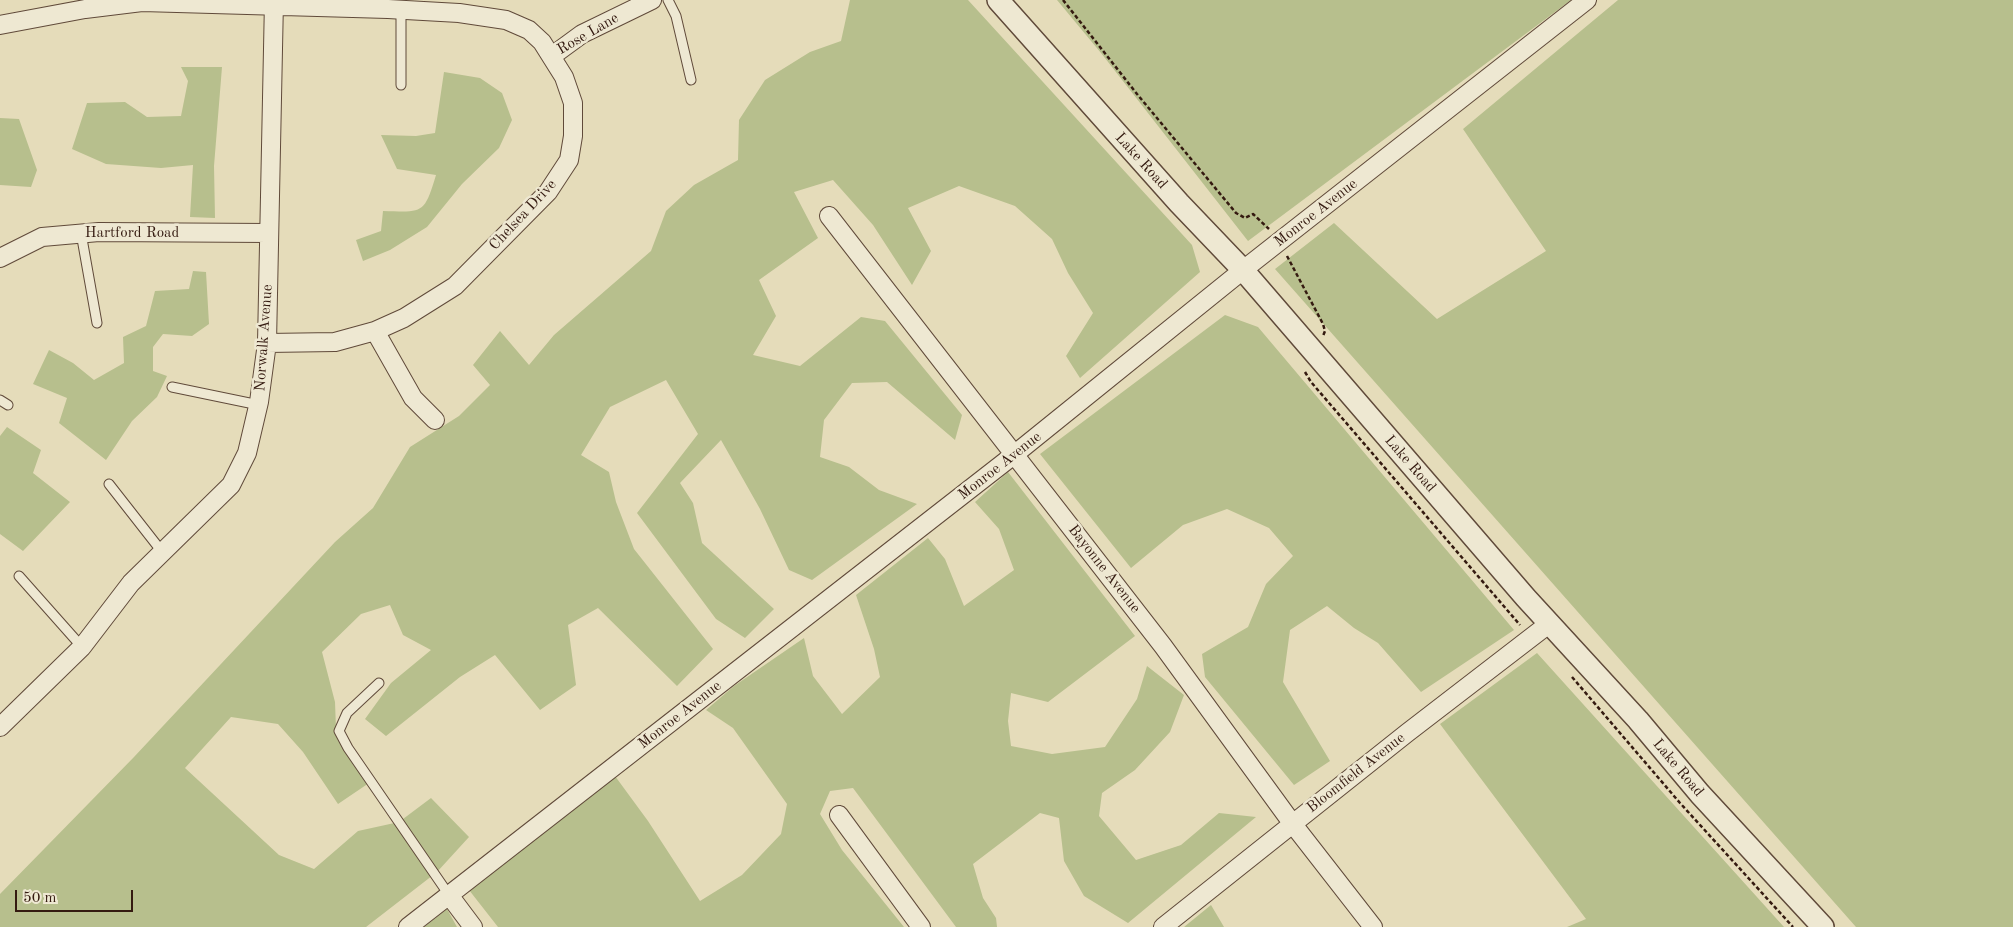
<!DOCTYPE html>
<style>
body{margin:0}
#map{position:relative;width:2013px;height:927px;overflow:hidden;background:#e5dcba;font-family:"Old Standard TT",serif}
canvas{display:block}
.scale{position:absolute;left:15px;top:890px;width:118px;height:22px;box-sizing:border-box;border:2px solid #341a10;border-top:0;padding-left:6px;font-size:15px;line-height:18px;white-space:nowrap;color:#341a10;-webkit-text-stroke:4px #eee8d2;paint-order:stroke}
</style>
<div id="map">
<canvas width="2013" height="927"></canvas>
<div class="scale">50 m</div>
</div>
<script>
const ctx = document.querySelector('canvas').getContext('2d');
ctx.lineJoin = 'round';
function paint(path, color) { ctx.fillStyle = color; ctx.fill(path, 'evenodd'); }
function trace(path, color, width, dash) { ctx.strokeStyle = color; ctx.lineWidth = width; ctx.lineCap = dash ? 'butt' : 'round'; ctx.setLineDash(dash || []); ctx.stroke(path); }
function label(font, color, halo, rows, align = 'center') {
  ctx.font = font + ' "Old Standard TT",serif'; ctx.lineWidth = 5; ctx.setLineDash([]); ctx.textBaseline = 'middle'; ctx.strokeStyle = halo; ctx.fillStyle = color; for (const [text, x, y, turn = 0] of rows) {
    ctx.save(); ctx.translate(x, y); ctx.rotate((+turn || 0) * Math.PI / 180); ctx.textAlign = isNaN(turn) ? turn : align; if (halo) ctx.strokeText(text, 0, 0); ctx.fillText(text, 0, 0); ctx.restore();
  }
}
paint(new Path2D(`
 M850 0H968L1192 245 1200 272 1080 378 1066 356 1093 313 1068 273 1052 239 1015 206 959 186 908 208 931 251 912 285 873 225 833 180 794 192 818 238 759 280 776 316 753 355 800 366 861 317 885 321 962 415 955 440 887 382 852 383 824 420 820 457 849 467 879 490 917 504 812 580 789 570 760 509 721 440 680 483 693 503 702 543 774 609 745 638 716 619 637 513 698 434 666 380 610 407 581 455 609 472 616 502 634 549 713 649 677 686 598 608 568 625 576 685 540 710 495 655 460 677 386 736 365 719 391 683 431 650 403 635 390 605 361 614 322 652 335 702 336 729 369 783 338 804 303 752 278 724 231 717 185 768 279 855 314 869 358 831 399 822 431 798 469 837 437 872 366 927H0V894L134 757 335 542 373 508 410 447 459 416 490 385 473 365 500 331 529 365 554 335 651 251 666 211 694 185 738 160 739 120 765 80 810 52 841 41Z
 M1057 0H1571L1248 241 1101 53Z
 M1618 0H2013V927H1856L1275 269 1334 223 1437 319 1546 251 1463 129Z
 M181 67H222L214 166 215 218 190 217 193 165 161 168 106 164 72 149 87 103 125 102 147 117 181 116 188 81Z
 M444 72 480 78 502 93 512 120 499 148 462 184 427 227 390 250 363 261 356 240 381 231 383 211C423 212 424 215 436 175L397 169 381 135 416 136 435 133Z
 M0 118 19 119 37 170 31 187 0 185Z
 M193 271 206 272 209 324 192 336 163 334 153 347V371L167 376 157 397 132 421 106 460 59 423 67 398 33 384 49 350 73 363 94 380 124 363 123 337 146 326 155 291 189 289Z
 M1225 315 1258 327 1514 630 1421 692 1378 643 1354 628 1327 606 1290 630 1283 682 1330 761 1294 785 1205 677 1202 654 1248 627 1266 584 1293 556 1269 528 1227 509 1183 525 1131 568 1040 454Z
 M7 427 41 450 33 473 70 502 23 551 0 534V436Z
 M1008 472 1135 636 1048 702 1011 693 1008 721 1011 746 1052 754 1105 747 1137 699 1147 666 1184 695 1170 732 1135 770 1102 793 1099 816 1136 860 1181 845 1219 813 1256 817 1128 923 1084 896 1064 861 1059 818 1040 813 973 864 983 898 996 918 997 927H956L853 788 830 791 820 814 842 850 904 927H498L469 890 615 776 648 821 700 901 742 875 781 834 787 804 733 728 706 710 734 686 804 638 813 676 842 714 880 677 874 649 856 595 928 538 945 559 964 606 1014 570 999 529 975 502Z
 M1537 653 1784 927H1567L1586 919 1440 724Z
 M1211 905 1224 927H1184Z
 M447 909 457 927H424Z`), '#b7bf8d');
const service = new Path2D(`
 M668 0 676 16 691 80
 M401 10V85
 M81 233 97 323
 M172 387 259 405
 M0 400 8 405
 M109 484 163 553
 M19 576 82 647
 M379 683 347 713 339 731 348 748 449 895`);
const minor = new Path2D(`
 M0 25 85 9 142 2 388 9 459 13 506 20 529 30 542 42 564 77 573 103V136L569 160 548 192 455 286 404 318 375 331 335 342 267 343
 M552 56 582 34 652 0
 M829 216 1163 646 1292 823 1373 927
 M0 258 42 237 99 232 269 233
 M375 331 413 398 435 420
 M0 727 82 647 131 583 231 485 247 453 259 402 267 343 274 0
 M839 815 921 927
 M449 895 473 927
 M408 927 1015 454 1243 270 1587 0
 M1163 927 1407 733 1550 623`);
const tertiary = new Path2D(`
 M998 0 1179 203 1243 270 1526 598 1638 720 1700 794 1823 927`);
trace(service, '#604a3a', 11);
trace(minor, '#604a3a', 20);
trace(tertiary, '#604a3a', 24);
trace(new Path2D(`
 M1063 0 1137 94 1236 213 1245 218 1253 214 1269 229
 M1287 256 1323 324 1325 331 1323 336
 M1305 372 1311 382 1520 625
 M1572 677 1680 803 1793 927`), '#341a10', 2.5, [4, 2.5]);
trace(service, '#eee8d2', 9);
trace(minor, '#eee8d2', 18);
trace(tertiary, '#eee8d2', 21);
label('15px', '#341a10', '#eee8d2', [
 ["Rose Lane",588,34,-30],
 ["Lake Road",1141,161,48],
 ["Monroe Avenue",1316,213,-38],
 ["Chelsea Drive",523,215,-47],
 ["Hartford Road",132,233],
 ["Norwalk Avenue",264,338,-86],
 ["Lake Road",1410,464,49],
 ["Monroe Avenue",1000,466,-38],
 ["Bayonne Avenue",1104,569,52],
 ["Monroe Avenue",680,715,-38],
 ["Lake Road",1678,768,50],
 ["Bloomfield Avenue",1356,773,-38]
]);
</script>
